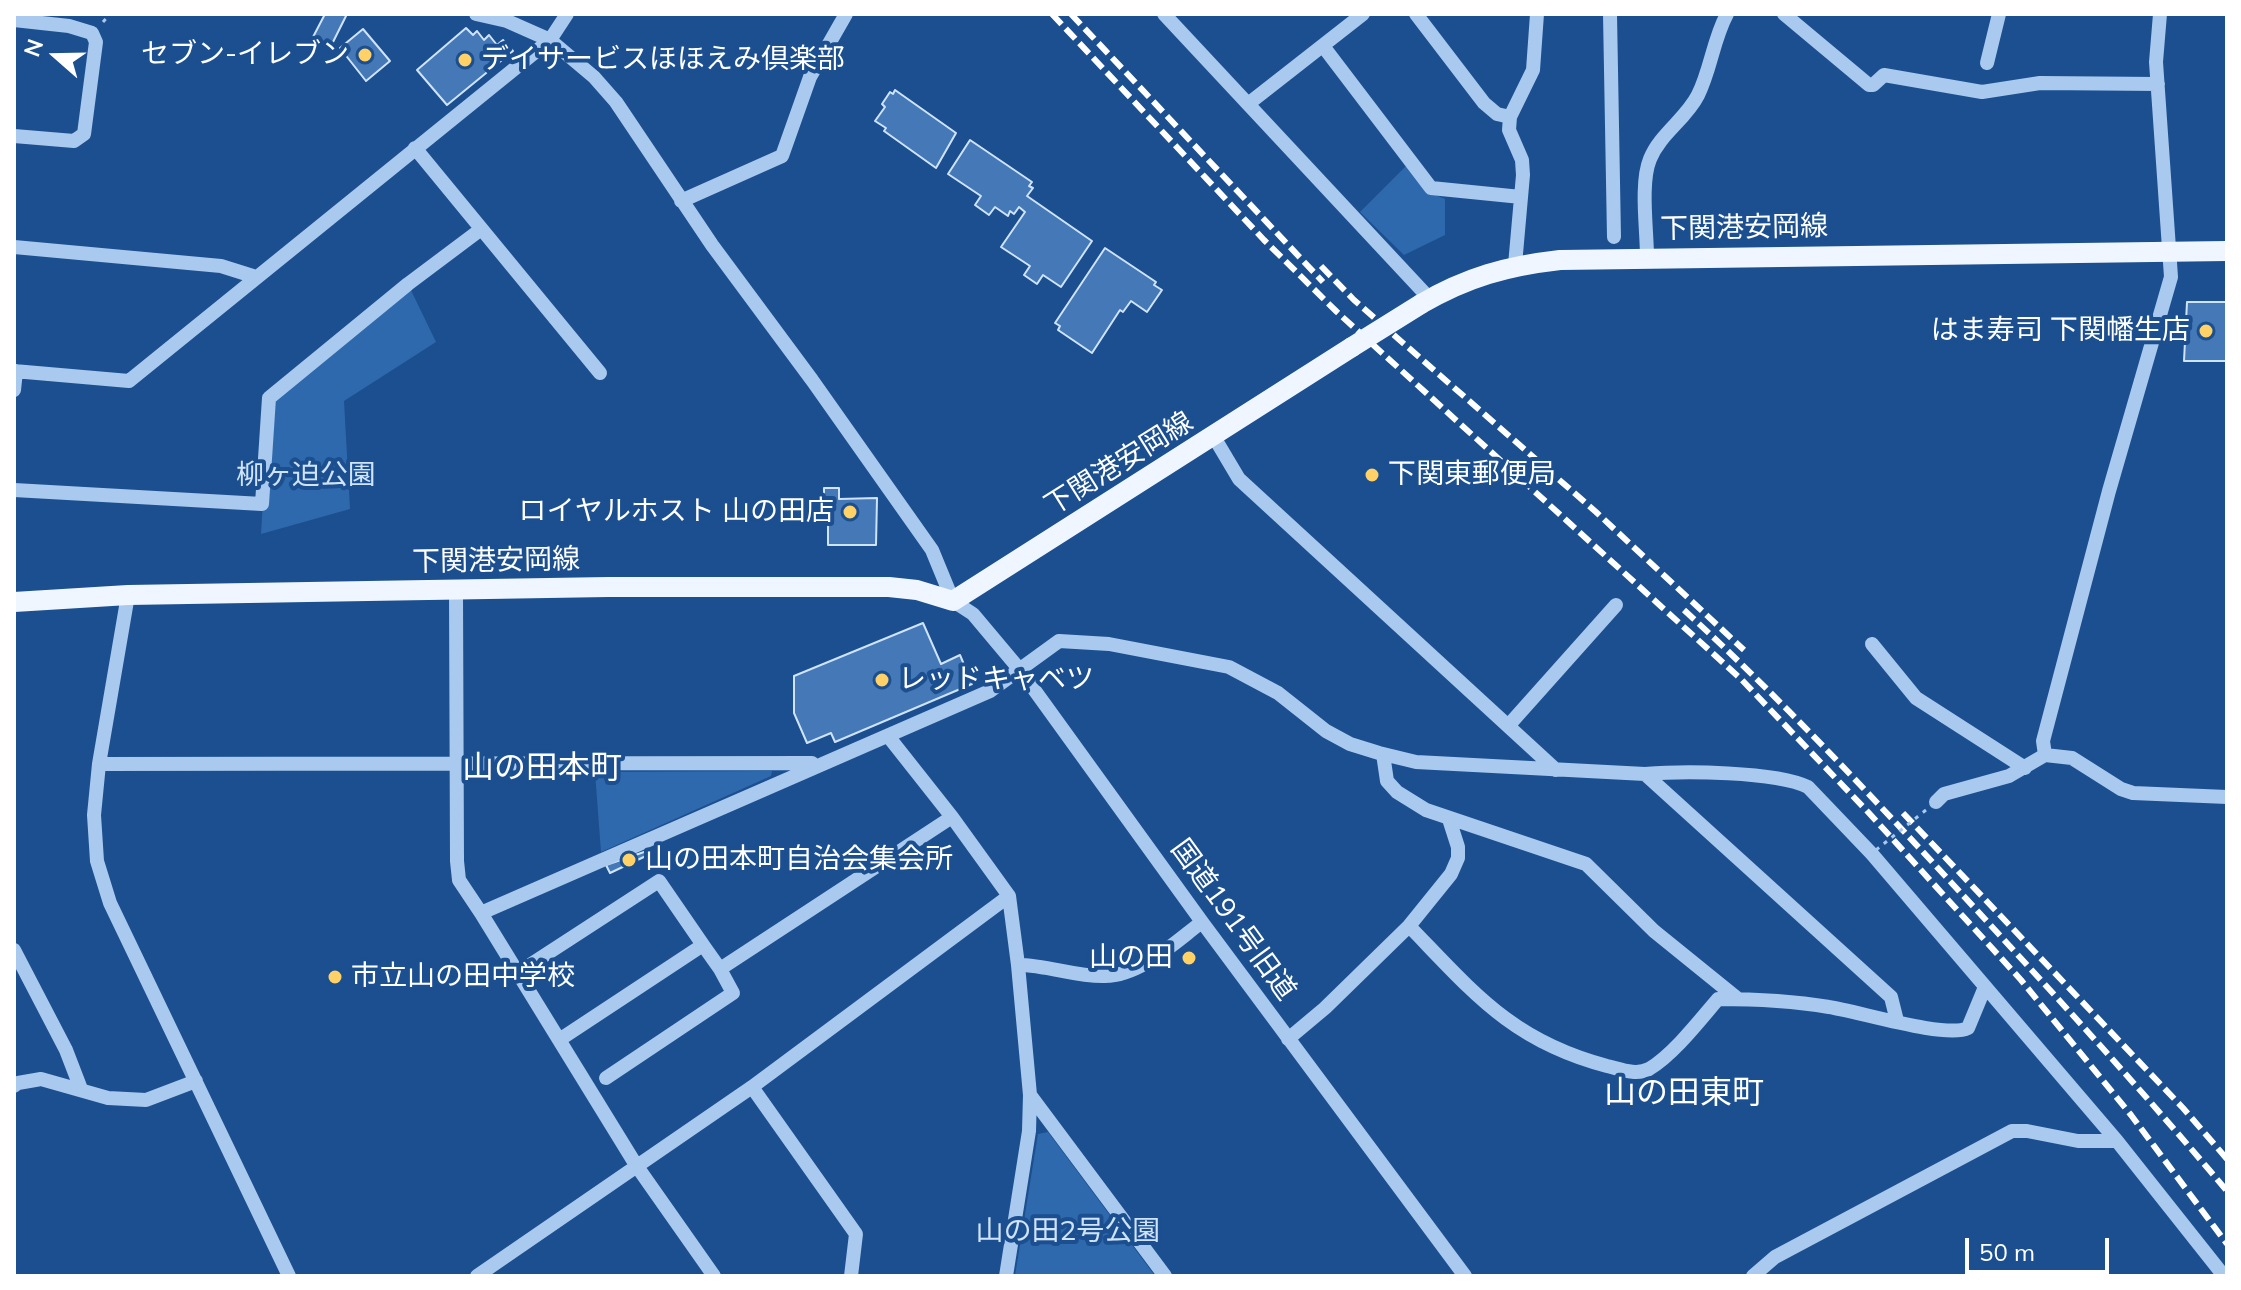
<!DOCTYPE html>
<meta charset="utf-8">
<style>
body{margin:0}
#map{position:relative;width:2241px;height:1290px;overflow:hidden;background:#1b4f8f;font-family:Mulish,sans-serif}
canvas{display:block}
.frame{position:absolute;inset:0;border:16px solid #fff;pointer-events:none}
.north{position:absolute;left:16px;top:16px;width:80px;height:80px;-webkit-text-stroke:6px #1b4f8f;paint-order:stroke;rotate:290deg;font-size:22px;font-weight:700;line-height:32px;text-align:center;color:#fff}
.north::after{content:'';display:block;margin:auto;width:28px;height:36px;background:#fff;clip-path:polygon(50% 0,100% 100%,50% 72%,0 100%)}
.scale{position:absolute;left:1965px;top:1238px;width:144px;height:36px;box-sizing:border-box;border:4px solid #fff;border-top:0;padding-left:10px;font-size:24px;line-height:28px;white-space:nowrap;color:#fff;-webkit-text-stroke:6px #1b4f8f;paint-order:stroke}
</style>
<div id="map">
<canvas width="2241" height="1290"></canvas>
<div class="frame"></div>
<div class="north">N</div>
<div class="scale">50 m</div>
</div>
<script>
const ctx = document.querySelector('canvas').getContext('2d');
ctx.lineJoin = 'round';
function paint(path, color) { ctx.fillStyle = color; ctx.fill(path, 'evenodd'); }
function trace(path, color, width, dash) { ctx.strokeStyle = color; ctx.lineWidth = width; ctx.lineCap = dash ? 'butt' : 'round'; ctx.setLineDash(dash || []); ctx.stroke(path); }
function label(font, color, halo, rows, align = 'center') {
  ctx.font = font + ' Mulish,"Noto Sans JP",sans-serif'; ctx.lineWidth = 8; ctx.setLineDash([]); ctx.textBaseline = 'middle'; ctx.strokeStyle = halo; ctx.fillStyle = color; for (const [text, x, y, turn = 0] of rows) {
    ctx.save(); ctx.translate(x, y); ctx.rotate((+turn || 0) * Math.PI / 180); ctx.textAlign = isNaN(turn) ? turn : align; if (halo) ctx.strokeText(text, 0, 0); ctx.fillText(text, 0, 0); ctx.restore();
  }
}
paint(new Path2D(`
 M1406 166 1426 191 1445 199V235L1404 255 1360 212Z
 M408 284 436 342 344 401 350 509 261 534 269 398Z
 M772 771 771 776 601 852 595 772Z
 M1048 1132 1155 1276H1015L1038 1134Z`), '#2e69ad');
const building = new Path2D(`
 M325 14H347L330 48 312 39Z
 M466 28 473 35 477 31 484 40 489 35 497 45 503 40 513 51 447 105 417 70Z
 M363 29 390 61 366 81 340 48Z
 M895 90 956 133 936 168 884 131 886 128 875 121 885 107 882 104 890 92 893 94Z
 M970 140 1032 182 1029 186 1033 188 1027 196 1092 241 1061 287 1043 275 1037 284 1024 275 1030 266 1001 247 1025 212 1019 207 1014 214 1010 211 1008 216 995 207 989 215 975 205 981 196 948 174Z
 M1105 248 1156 282 1154 285 1162 290 1147 312 1131 301 1123 312 1120 310 1092 353 1058 330 1060 326 1055 323Z
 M2187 302H2227V361H2184Z
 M824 488H839V499L877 498 876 545H828V524H824Z
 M923 623 941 664 960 655 972 684 835 742 831 733 807 743 794 713V676Z
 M647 851 648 855 610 873 606 865Z`);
paint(building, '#4478b7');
trace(building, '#cfe3fa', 2);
trace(new Path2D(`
 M103 22 110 14`), '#a9c9ee', 3, [4, 6]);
trace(new Path2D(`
 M476 14 507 21 550 40 594 77 616 102 712 245 812 380 932 550 953 601 973 614 1020 670 1202 922 1465 1276
 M1164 14 1248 104 1363 14
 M1416 14 1484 103 1497 114 1510 117
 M1610 14 1614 237
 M1784 14 1869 85H1873L1884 75 1982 92 2040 83 2158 84
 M14 20 69 26 92 33 96 42 84 134 74 141 14 136
 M1323 46 1431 188 1521 197
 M1987 63 1999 14
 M1248 104 1430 299
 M415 148 600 373
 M681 201 782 156 810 77 846 14
 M14 247 221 266 256 277
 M1647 257C1647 230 1640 183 1650 159 1660 134 1686 119 1698 95 1711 69 1713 40 1727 14
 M1515 265 1523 175 1522 160 1509 130 1510 117 1533 70 1537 14
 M14 371 129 381 550 40 567 14
 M14 390 16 371
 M1214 437 1239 479 1556 770
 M14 490 262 504 269 398 408 284 480 230
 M456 591 457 861 459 880 481 913
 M128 595 99 764 94 815 97 861 110 903 289 1276
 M1872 644 1916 698 2025 768
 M1508 726 1616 605
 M888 736 952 817 1009 896 1018 965 1030 1095 1029 1131 1006 1276
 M1383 754 1387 781 1397 792 1426 810 1586 864 1654 931 1738 999
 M2045 755 2043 741 2109 491 2171 277 2156 62 2160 14
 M99 764 812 763
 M1645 774 1891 997 1897 1021
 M1936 802 1944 794 2009 776 2045 755 2072 758 2121 789 2133 793 2227 797
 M1409 926C1474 993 1512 1041 1607 1066 1620 1069 1636 1076 1649 1069 1673 1055 1700 1020 1718 999 1755 999 1793 1001 1829 1007 1857 1011 1946 1039 1968 1028L1985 987
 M703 945 720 969 952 817
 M14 950 66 1050 81 1089
 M1018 965C1048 965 1076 977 1105 976 1140 976 1175 942 1202 922
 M519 972 659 881 703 945 559 1040
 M1288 1039 1325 1008 1409 926 1451 874 1458 858V847L1449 819
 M606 1078 733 993 720 969
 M14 1086 18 1083 41 1079 108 1098 146 1100 196 1081
 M752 1087 856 1234 851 1276
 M1030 1095 1165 1276
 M477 1276 752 1087 1009 896
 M714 1276 636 1165 481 913 990 691 1059 641 1109 644 1229 667 1278 693 1326 731 1350 744 1379 753 1416 762 1645 774C1682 771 1775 771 1808 787L1872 854 2117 1141 2224 1276
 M1753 1276 1775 1257 2012 1131H2027L2078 1141H2117`), '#a9c9ee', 14);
trace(new Path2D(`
 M1421 304C1467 277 1507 266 1560 260L2227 251
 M14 602 128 595 608 587H889L917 590 953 601 1352 347`), '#f0f6ff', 20);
trace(new Path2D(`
 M1052 14 1264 240 1337 312 1741 679 1868 812 2021 980 2131 1115 2227 1244
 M1071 14 1323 282
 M1321 266 1354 300 1596 512 1744 650
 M1684 610C1777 695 1862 786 1948 879 2042 981 2137 1084 2227 1191
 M1903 813 2183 1108 2227 1159`), '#fff', 6, [14, 6]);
trace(new Path2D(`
 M1876 850 1936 802`), '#a9c9ee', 3, [4, 6]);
trace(new Path2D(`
 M1352 347 1421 304`), '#f0f6ff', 20);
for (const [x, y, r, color] of [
 [365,55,8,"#ffd166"],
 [465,60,8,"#ffd166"],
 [2206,331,8,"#ffd166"],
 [1372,475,8,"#ffd166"],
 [850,512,8,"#ffd166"],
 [882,680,8,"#ffd166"],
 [629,860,8,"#ffd166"],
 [1189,958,8,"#ffd166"],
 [335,977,8,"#ffd166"]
]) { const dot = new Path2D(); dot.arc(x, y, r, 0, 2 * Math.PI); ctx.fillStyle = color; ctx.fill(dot); trace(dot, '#1b4f8f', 3); }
label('28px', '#fff', '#1b4f8f', [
 ["セブン-イレブン",349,55,"right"],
 ["デイサービスほほえみ倶楽部",481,60],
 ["はま寿司 下関幡生店",2190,331,"right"],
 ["下関東郵便局",1388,475],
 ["ロイヤルホスト 山の田店",834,512,"right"],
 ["レッドキャベツ",898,680],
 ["山の田本町自治会集会所",645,860],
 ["山の田",1173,958,"right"],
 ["市立山の田中学校",351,977]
], 'left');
label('28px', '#fff', '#1b4f8f', [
 ["下関港安岡線",1744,228,-1],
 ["下関港安岡線",1119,464,-32],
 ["下関港安岡線",496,561,-1],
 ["国道191号旧道",1233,920,54]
]);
label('28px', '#cfe3fa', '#1b4f8f', [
 ["柳ヶ迫公園",306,476],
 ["山の田2号公園",1068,1232]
]);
label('32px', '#fff', '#1b4f8f', [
 ["山の田本町",542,768],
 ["山の田東町",1684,1093]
]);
</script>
